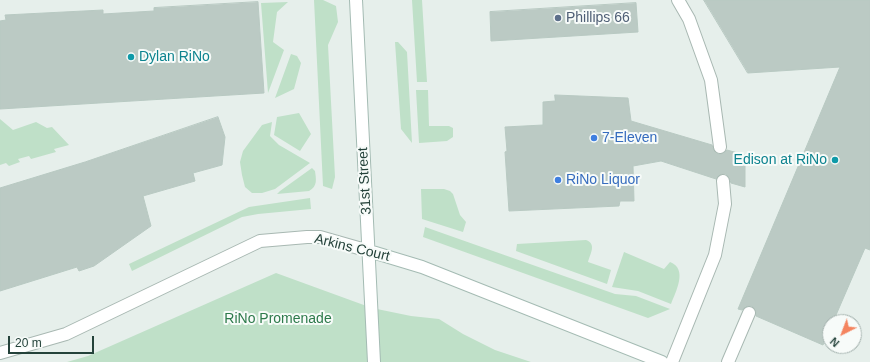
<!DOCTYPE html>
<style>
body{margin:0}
#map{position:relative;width:870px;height:362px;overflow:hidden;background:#e6efeb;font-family:Helvetica,sans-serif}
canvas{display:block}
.north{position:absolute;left:822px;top:314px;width:40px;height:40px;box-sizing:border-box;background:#f7fbf9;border:1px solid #a3b1ad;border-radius:50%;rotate:222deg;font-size:11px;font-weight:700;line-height:16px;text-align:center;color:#24423a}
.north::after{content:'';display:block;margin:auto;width:14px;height:18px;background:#f4845f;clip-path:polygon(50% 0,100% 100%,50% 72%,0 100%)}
.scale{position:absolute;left:8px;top:336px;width:86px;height:18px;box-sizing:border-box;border:2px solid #24423a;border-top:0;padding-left:5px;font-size:12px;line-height:14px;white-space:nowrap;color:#24423a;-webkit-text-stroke:3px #f7fbf9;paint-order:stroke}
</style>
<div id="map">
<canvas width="870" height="362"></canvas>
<div class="north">N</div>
<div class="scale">20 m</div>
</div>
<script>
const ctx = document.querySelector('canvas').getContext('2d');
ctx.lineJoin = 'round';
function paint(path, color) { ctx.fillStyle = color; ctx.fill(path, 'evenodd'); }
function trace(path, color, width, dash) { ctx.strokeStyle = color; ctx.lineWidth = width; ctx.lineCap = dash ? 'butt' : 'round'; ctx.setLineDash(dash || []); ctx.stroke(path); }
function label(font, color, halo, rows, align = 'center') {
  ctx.font = font + ' Helvetica,sans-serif'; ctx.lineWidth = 4; ctx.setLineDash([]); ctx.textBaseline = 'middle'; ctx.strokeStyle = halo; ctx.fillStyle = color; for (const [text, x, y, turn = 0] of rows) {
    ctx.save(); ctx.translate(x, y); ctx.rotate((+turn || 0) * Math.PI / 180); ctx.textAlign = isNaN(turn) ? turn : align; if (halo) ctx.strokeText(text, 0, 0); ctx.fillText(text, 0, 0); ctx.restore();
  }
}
paint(new Path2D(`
 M314 0H323L336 6 338 22 328 45 335 177 332 189 323 186Z
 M412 0H422L427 82H417Z
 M288 2 277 12 273 42 284 50 268 93 261 3Z
 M395 42H398L407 52 412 143 401 129Z
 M291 54 297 56 301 63 294 89 275 98Z
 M416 90H428L429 126H449L453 128V137L447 141 419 143Z
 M299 113 311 134 300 151 274 135 277 117Z
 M0 119 13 130 36 122 47 128 52 127 69 145 54 149 56 152 31 159 29 156 18 159 20 162 9 166 6 163 0 165Z
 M272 122 270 136 279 145 310 163 275 189 262 193H252L245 187 242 175 240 162 243 151 262 125Z
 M312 168 315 171C316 179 318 186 309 191L277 194 280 191Z
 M421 189H444L450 191 453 194 460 215 466 222 463 232 422 219Z
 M310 198 311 209 258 214 242 217 132 271 129 264 249 207Z
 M425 227 615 294 636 296 670 309 648 318 423 237Z
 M586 240C597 244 590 254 588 262L611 270 607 284 516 251 517 244Z
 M624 252 664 269 670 262C688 269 676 291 671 304L638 291 612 287Z
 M276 273 372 308 411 316 439 319 463 334 495 350 531 362H67L88 356Z`), '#bfe0c8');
const building = new Path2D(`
 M704 0H870V250L865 248 833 322H830V329L823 345 756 316V312L755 309 752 306H748L745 307 742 310 738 309 840 67 748 73Z
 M258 2 264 93 0 109V21L6 20 5 15 103 10V14L154 11V8Z
 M636 3 638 32 491 41 490 12Z
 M555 95 628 98 631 121 712 145 714 151 718 154H721L724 153 727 150 745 155V187L731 183 729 177 726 174H722L719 175 716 179 661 161 633 166 634 201H620L619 206 509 211 505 152 507 151 505 127 543 125V102L555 101Z
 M218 117 225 137 222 165 193 173 195 181 143 196 151 226 94 266 79 271 77 267 0 291V188L85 162Z`);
paint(building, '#bbcac4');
trace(building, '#b8c9c2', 1);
const lane = new Path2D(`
 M678 0 689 19 711 80 720 147
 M672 362 715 255 725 204 723 181
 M728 362 749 313`);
const street = new Path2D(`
 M0 353 66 334 260 241 307 237H320L369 251`);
const secondary = new Path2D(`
 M356 0 374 362
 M369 251 422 267 662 362`);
trace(lane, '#a8b8b2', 14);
trace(street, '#a8b8b2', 14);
trace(secondary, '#a4bbb3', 14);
trace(lane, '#fff', 12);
trace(street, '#fff', 12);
trace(secondary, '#fff', 12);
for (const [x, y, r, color] of [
 [558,18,4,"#5c6f8a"],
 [131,57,4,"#0f9aa8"],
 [594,138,4,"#3f7fe0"],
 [835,160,4,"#0f9aa8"],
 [558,180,4,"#3f7fe0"]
]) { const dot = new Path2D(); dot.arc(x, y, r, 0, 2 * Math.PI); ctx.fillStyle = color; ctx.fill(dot); trace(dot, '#f7fbf9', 1.5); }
label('14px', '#4e5e75', '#f7fbf9', [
 ["Phillips 66",566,18]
], 'left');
label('14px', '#0d838f', '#f7fbf9', [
 ["Dylan RiNo",139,57],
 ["Edison at RiNo",827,160,"right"]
], 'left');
label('14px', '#366cbe', '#f7fbf9', [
 ["7-Eleven",602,138],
 ["RiNo Liquor",566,180]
], 'left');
label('14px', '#24423a', '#f7fbf9', [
 ["31st Street",365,181,-93],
 ["Arkins Court",352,248,14]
]);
label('14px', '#2d7a4b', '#f7fbf9', [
 ["RiNo Promenade",278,319]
]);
</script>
